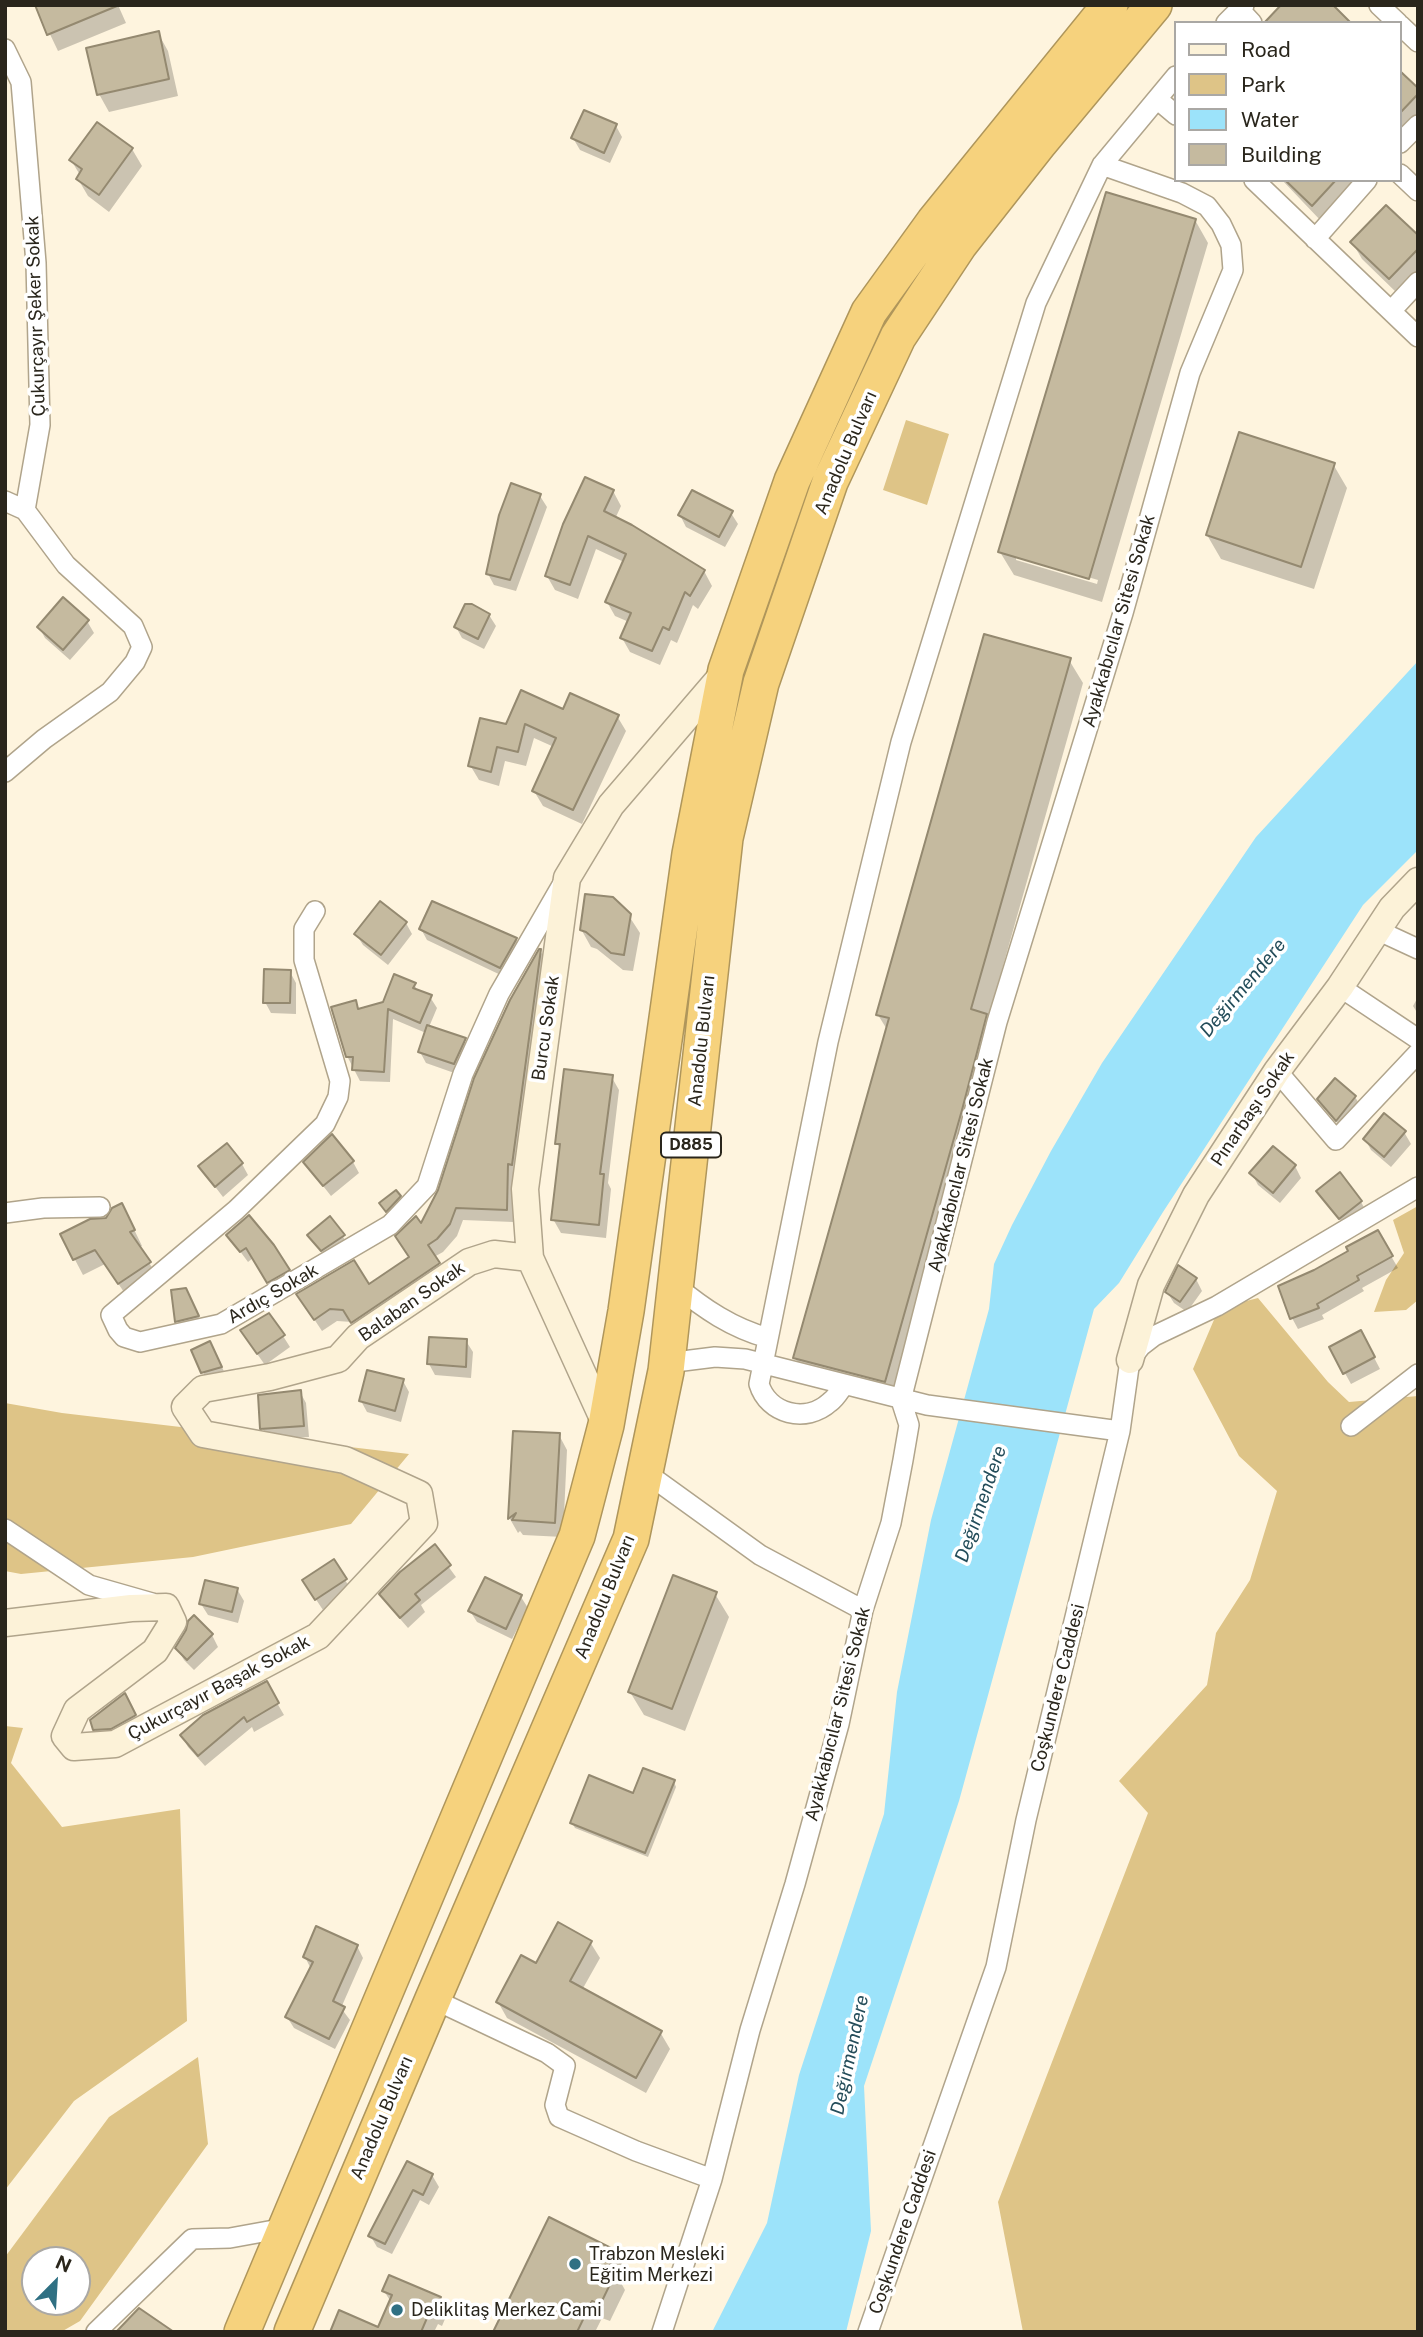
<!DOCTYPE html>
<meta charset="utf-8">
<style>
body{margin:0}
#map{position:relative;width:1423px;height:2337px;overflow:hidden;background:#fef4de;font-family:"Public Sans",sans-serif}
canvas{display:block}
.frame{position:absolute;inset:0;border:7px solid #2a261c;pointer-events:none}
.legend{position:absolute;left:1174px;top:21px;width:228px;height:161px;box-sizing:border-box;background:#fff;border:2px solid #aaa8a4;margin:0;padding:9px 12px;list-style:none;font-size:21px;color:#2a261c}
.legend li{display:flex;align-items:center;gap:14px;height:35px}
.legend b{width:35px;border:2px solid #aaa8a4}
.north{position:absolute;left:21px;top:2246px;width:70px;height:70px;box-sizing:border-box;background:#fff;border:2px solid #aaa8a4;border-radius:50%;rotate:24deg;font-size:19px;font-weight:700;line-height:28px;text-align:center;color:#2a261c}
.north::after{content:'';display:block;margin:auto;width:24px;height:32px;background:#2f7083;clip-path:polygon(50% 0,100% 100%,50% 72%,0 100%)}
</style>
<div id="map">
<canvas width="1423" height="2337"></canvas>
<div class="frame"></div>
<ul class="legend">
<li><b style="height:9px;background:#fcf2d8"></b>Road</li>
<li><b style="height:19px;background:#dec487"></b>Park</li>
<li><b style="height:19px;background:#9ce3fa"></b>Water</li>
<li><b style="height:19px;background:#c5ba9f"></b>Building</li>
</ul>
<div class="north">N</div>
</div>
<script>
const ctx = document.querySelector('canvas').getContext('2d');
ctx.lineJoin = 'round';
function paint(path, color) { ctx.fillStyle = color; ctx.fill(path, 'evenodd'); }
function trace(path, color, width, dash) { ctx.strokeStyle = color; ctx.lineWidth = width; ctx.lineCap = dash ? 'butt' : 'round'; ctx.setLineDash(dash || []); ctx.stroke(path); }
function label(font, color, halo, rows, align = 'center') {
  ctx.font = font + ' "Public Sans",sans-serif'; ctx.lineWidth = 7; ctx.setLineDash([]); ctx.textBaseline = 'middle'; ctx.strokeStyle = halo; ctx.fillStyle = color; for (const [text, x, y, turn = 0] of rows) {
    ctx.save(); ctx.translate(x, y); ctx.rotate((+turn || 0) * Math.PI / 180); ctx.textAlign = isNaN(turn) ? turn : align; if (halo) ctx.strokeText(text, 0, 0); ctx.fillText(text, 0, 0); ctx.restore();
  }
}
paint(new Path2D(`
 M906 420 949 434 927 505 883 490Z
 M1418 1206V1300L1406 1310 1374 1312 1386 1280 1404 1253 1393 1220Z
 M1258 1298 1328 1382 1349 1402 1418 1396V2332H1023L998 2202 1148 1813 1119 1781 1207 1685 1216 1633 1250 1580 1277 1491 1239 1456 1193 1369 1219 1308Z
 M5 1403 62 1413 409 1454 351 1524 193 1557 21 1574 5 1571Z
 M5 1726 23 1728 11 1763 62 1827 180 1809 187 2021 74 2101 5 2190Z
 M198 2057 208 2144 80 2321 61 2332H5V2257L109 2117ZM77 2260V2302H35V2260Z`), '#dec487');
paint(new Path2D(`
 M1418 661V850L1363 905 1163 1212 1119 1283 1094 1309 959 1801 864 2086 871 2231 846 2332H712L767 2223 799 2075 884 1814 897 1692 931 1520 989 1309 994 1264 1012 1225 1051 1151 1102 1063 1256 837Z`), '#9ce3fa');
paint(new Path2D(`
 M36 5H118L126 23 58 51Z
 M158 33 168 51 178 96 109 112 99 94Z
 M1400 73 1418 90V122L1400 140Z
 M616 126 622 137 610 163 580 150 573 138Z
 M132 149 142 166 109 212 88 196 78 179 80 175 71 160Z
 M1282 180H1352L1356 187 1322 222Z
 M1195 220 1208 243 1102 602 1014 575 1000 552ZM1016 556 1098 580 1097 584 1016 560Z
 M1418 238V276L1399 295 1362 259 1352 242Z
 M1333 464 1347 488 1314 589 1221 559 1207 535Z
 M613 491 621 506 615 519 631 526 704 571 712 586 698 609 693 605 677 643 671 640 660 665 630 652 622 638 629 622 615 616 607 602 624 562 596 549 578 599 555 590 547 576Z
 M540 496 547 507 516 591 494 585 488 574Z
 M731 513 738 524 725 547 686 527 680 515Z
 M489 615 496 626 484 649 462 638 456 627Z
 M87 621 94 633 70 660 45 638 39 627Z
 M1069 660 1083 683 988 1019 999 1039 898 1404 808 1382 795 1358 888 1031 878 1015Z
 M563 711 617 716 626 731 582 824 543 806 534 791 554 747 534 738 526 766 505 761 499 786 479 780 470 765 507 726Z
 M629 916 640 933 633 971 623 970 597 949 591 947 581 929Z
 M406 923 412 934 388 965 363 945 356 934Z
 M421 929 516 939 522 950 507 978 427 940Z
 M540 951 548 963 514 1176 513 1222 463 1220 457 1236 443 1252 434 1257 445 1276 359 1334 352 1322 337 1321 322 1331 306 1307 368 1286 411 1258 421 1226 440 1191Z
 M290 972 296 983V1014L271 1013 265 1002Z
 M414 984 418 992 430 997 437 1008 429 1027 464 1040 471 1051 460 1075 426 1063 420 1052 426 1033 393 1019 390 1082 360 1081 347 1056 355 1002 360 1010 384 1004Z
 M1418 997V1014L1413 1006Z
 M611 1076 619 1090 608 1183 611 1189 606 1238 561 1233 553 1219 561 1151 557 1143Z
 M1335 1081 1355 1097 1362 1108 1343 1131 1319 1099Z
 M1404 1132 1411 1144 1391 1167 1371 1150 1365 1139Z
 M353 1162 359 1173 331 1196 305 1163Z
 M242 1164 248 1175 223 1197 200 1167Z
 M1295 1166 1301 1178 1280 1203 1258 1185 1252 1174Z
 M1318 1191 1361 1202 1367 1213 1347 1229Z
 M399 1197 402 1202 390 1215 384 1208Z
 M330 1218 350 1247 328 1262 309 1235Z
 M130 1221 142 1246 139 1247 158 1277 128 1298 105 1264 83 1275 62 1235Z
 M1377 1232 1398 1268 1362 1288 1364 1291 1322 1315 1324 1319 1298 1329 1292 1318 1351 1252Z
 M228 1235 273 1246 294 1282 275 1293 253 1258 248 1262Z
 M1196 1279 1202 1291 1187 1312 1174 1303 1167 1292Z
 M191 1301 204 1328 184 1332 177 1321Z
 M283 1336 290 1347 265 1365 248 1341Z
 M466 1341 473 1352 471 1378 435 1375 429 1364Z
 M1367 1344 1380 1369 1351 1384 1331 1348Z
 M193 1351 216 1354 227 1378 209 1384Z
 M403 1381 409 1392 401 1422 367 1412 361 1401Z
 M300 1392 306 1403 309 1437 269 1439 262 1428Z
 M514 1432 559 1435 567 1450 563 1537 523 1535 520 1531 518 1533 510 1519Z
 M434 1547 456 1577 421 1605 425 1612 408 1628 388 1605 381 1594Z
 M345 1580 352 1591 323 1610 311 1592Z
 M237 1589 244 1601 238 1623 208 1615 201 1604Z
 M715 1594 729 1617 685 1731 644 1715 630 1692Z
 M521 1597 528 1608 512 1639 477 1622 470 1611Z
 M194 1618 212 1635 218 1647 194 1670 184 1660 177 1648Z
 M266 1684 284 1715 254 1732 252 1727 205 1766 188 1747 182 1736Z
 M131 1707 141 1727 101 1741 95 1729Z
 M674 1782 676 1787 648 1857 575 1828 572 1823 634 1795Z
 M590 1942 600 1958 582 1990 660 2032 670 2049 646 2093 507 2018 498 2002 537 1965Z
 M357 1946 363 1958 341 2008 350 2020 335 2049 294 2028 287 2017 311 1969 305 1957Z
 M407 2163 432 2175 439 2187 429 2205 420 2200 392 2254 377 2247 370 2235Z
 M615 2252 626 2270 620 2281 625 2290 610 2321 602 2318 595 2332H495Z
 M384 2291 440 2298 448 2312 442 2326 438 2324 434 2332H332L379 2330 391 2302Z`), '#0003');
const building = new Path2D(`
 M35 5H117V6L47 35Z
 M1281 5H1333L1351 23H1264Z
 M159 31 169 79 97 95 86 48Z
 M1400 71 1418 88V94L1400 113Z
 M584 110 617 124 604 153 571 138Z
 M97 122 133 148 99 195 76 179 82 169 69 160Z
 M1285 180H1336L1312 206Z
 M1106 192 1196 219 1089 579 998 552Z
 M1386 205 1418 235V249L1389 279 1350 242Z
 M1239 432 1335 463 1301 567 1206 535Z
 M585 477 614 490 604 511 632 525 705 570 690 596 685 592 669 630 663 627 652 651 620 638 631 613 605 602 626 554 588 536 570 585 545 576 563 524Z
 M511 483 541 494 510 580 486 574 499 515Z
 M692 490 733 511 719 537 678 515Z
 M63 597 89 620 63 650 37 627Z
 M465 604H472L490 614 478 639 454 627Z
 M984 634 1071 658 971 1009 987 1014 962 1110 885 1382 793 1358 889 1018 876 1015Z
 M521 690 563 709 570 693 619 715 573 810 532 791 556 738 525 724 518 752 497 747 491 772 468 766 480 718 506 724Z
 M585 894 613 897 631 914 624 955 611 953 586 932 580 930Z
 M380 901 407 922 381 955 354 934Z
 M432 901 517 938 500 968 419 929Z
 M539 949H541L512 1165 508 1164 507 1210 456 1208 450 1224 437 1239 428 1245 440 1263 351 1323 343 1310 330 1309 314 1320 296 1294 354 1260 369 1284 409 1257 395 1236 416 1216 421 1223 438 1190 474 1078 510 1000Z
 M264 969 291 970 290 1003H263Z
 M394 974 416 983 413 988 432 995 420 1023 388 1009 384 1072 352 1070 353 1057H346L331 1007 356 1000 358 1009 383 1002Z
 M427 1025 466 1038 454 1064 418 1052Z
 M564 1069 613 1075 600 1174H604L599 1225 551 1220 560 1144H555Z
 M1335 1078 1356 1096 1336 1121 1317 1099Z
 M1384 1113 1406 1131 1384 1157 1363 1139Z
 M332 1134 354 1161 323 1186 303 1162Z
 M227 1143 243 1163 215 1187 198 1166Z
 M1273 1146 1296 1165 1273 1193 1249 1173Z
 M1340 1172 1362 1201 1339 1219 1316 1191Z
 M396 1190 401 1196 386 1212 379 1203Z
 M122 1203 135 1230 130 1232 151 1262 118 1284 95 1250 73 1260 60 1234 90 1219 106 1218 112 1208Z
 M249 1215 274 1245 290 1270 267 1283 246 1248 240 1252 226 1235Z
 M330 1216 345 1235 321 1251 307 1235Z
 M1378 1230 1393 1256 1357 1276 1359 1280 1317 1304 1319 1308 1290 1319 1278 1286 1314 1270 1348 1251 1346 1247Z
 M1178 1265 1197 1278 1180 1302 1165 1292Z
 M186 1288 199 1316 175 1322 171 1290Z
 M269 1313 285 1335 257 1354 240 1330Z
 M1361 1330 1375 1357 1343 1374 1329 1347Z
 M429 1337 467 1339 466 1367 427 1364Z
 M210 1341 222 1367 201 1373 191 1350Z
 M367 1370 404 1379 395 1411 359 1401Z
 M301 1390 304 1426 260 1429 258 1395Z
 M513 1431 560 1433 555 1523 512 1520 516 1513 508 1519Z
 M435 1544 451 1565 415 1594 420 1600 400 1618 379 1594 400 1572Z
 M334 1559 347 1579 315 1600 302 1580Z
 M673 1575 717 1592 672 1709 628 1692Z
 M485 1577 522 1595 506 1629 468 1611Z
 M205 1580 238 1588 232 1612 199 1604Z
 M194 1615 213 1634 187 1660 175 1648 186 1630 188 1621Z
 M267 1681 279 1703 247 1722 244 1717 198 1756 180 1735 203 1715Z
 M125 1693 136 1715 111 1729 93 1730 90 1720Z
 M643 1768 675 1780 645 1853 570 1823 589 1775 633 1793Z
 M558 1922 592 1941 570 1981 662 2031 636 2078 496 2002 521 1955 536 1963Z
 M316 1926 358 1945 333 2001 345 2007 329 2039 285 2017 313 1962 303 1957Z
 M407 2161 433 2174 423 2195 413 2190 385 2244 368 2236Z
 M549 2217 617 2251 608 2268 616 2272 600 2305 592 2301 577 2332H493Z
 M389 2275 441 2297 435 2313 430 2311 421 2332H330L339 2310 378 2327 392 2295 382 2291Z
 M139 2308 174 2332H116Z`);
paint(building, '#c5ba9f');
trace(building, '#948970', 2);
const street = new Path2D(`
 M1379 5 1398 23
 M1239 9 1252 23
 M1226 23 1244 5
 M1400 25 1418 42
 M5 49 21 82 36 263 40 425 25 510
 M1157 99 1176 115
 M1400 143 1418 125
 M1400 174 1418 191
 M1254 180 1418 337
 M1315 239 1367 180
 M1391 311 1418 282
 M5 501 25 510 66 565 133 626 142 647 135 662 110 692 44 739 5 772
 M315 911 304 929V960L340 1081 338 1097 325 1124 236 1210 111 1315 118 1330 124 1337 140 1342 221 1324 390 1225 427 1186 463 1074 499 994 562 885
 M1377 930 1418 949
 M1340 987 1418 1039
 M1277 1071 1336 1140 1418 1053
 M5 1213 43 1208 100 1207
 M675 1285C704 1309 732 1328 768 1338
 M667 1363 715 1357 745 1359 927 1405 1120 1431
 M844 1385C840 1390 836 1398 830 1402 806 1424 768 1414 759 1384L828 1042 901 742 1036 303 1102 165 1176 76
 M1351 1426 1418 1374
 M645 1472 760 1555 863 1610
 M5 1529 89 1585 152 1603
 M433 1999 547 2053 565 2066 555 2105 559 2117 636 2151 712 2179
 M96 2332 192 2239 230 2238 285 2228
 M662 2332 712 2179 750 2030 795 1884 839 1724 863 1610 891 1523 903 1460 909 1425 901 1400 997 1022 1123 613 1190 373 1233 270 1231 245 1221 224 1207 206 1182 193 1102 165
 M868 2332 996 1967 1026 1820 1120 1431 1130 1360 1141 1346 1154 1336 1217 1306 1418 1187`);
const secondary = new Path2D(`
 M1130 1360 1151 1285 1196 1195 1277 1071 1340 987 1392 908 1418 881
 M606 1425 530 1258 525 1189 567 878 611 805 726 671
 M5 1623 131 1608 166 1607 173 1622 155 1651 77 1710 65 1736 74 1747 115 1744 318 1636 424 1523 419 1494 345 1460 203 1434 185 1407 203 1389 270 1377 338 1359 358 1337 469 1262 494 1254 530 1258`);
const highway = new Path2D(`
 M242 2332 577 1536 606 1425 626 1311 690 854 726 670 792 481 869 312 934 222 1110 5
 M292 2332 433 1999 631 1539 666 1371 725 838 761 683 830 482 898 337 959 245 1040 142 1154 5`);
trace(street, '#b0a48b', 22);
trace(secondary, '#b0a48b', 29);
trace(highway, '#af965b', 38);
trace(street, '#fff', 19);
trace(secondary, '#fcf2d8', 26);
trace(highway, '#f6d27d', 35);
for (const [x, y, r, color] of [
 [575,2264,7,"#2f7083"],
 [397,2310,7,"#2f7083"]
]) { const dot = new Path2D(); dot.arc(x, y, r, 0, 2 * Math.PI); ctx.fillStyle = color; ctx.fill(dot); trace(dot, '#fff', 2.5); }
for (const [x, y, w] of [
 [691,1145,60]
]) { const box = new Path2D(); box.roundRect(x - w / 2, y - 12.5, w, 25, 5); ctx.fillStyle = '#fff'; ctx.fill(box); trace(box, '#2a261c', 2); }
label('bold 16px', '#2a261c', null, [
 ["D885",691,1145]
]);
label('18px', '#2a261c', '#fff', [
 ["Çukurçayır Şeker Sokak",36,316,-92],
 ["Anadolu Bulvarı",846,453,-67],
 ["Ayakkabıcılar Sitesi Sokak",1119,621,-74],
 ["Burcu Sokak",546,1028,-82],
 ["Anadolu Bulvarı",702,1041,-84],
 ["Pınarbaşı Sokak",1253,1109,-56],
 ["Ayakkabıcılar Sitesi Sokak",961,1165,-76],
 ["Ardıç Sokak",273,1294,-30],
 ["Balaban Sokak",412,1302,-35],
 ["Anadolu Bulvarı",605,1597,-68],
 ["Çukurçayır Başak Sokak",219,1688,-28],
 ["Coşkundere Caddesi",1058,1688,-76],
 ["Ayakkabıcılar Sitesi Sokak",838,1714,-76],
 ["Anadolu Bulvarı",382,2118,-67],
 ["Coşkundere Caddesi",903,2232,-71]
]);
label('18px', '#2a261c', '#fff', [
 ["Trabzon Mesleki",589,2254],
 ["Eğitim Merkezi",589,2275],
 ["Deliklitaş Merkez Cami",411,2310]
], 'left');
label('italic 19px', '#244d5a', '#fff', [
 ["Değirmendere",1243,988,-50],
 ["Değirmendere",981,1504,-71],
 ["Değirmendere",850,2055,-78]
]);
</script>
